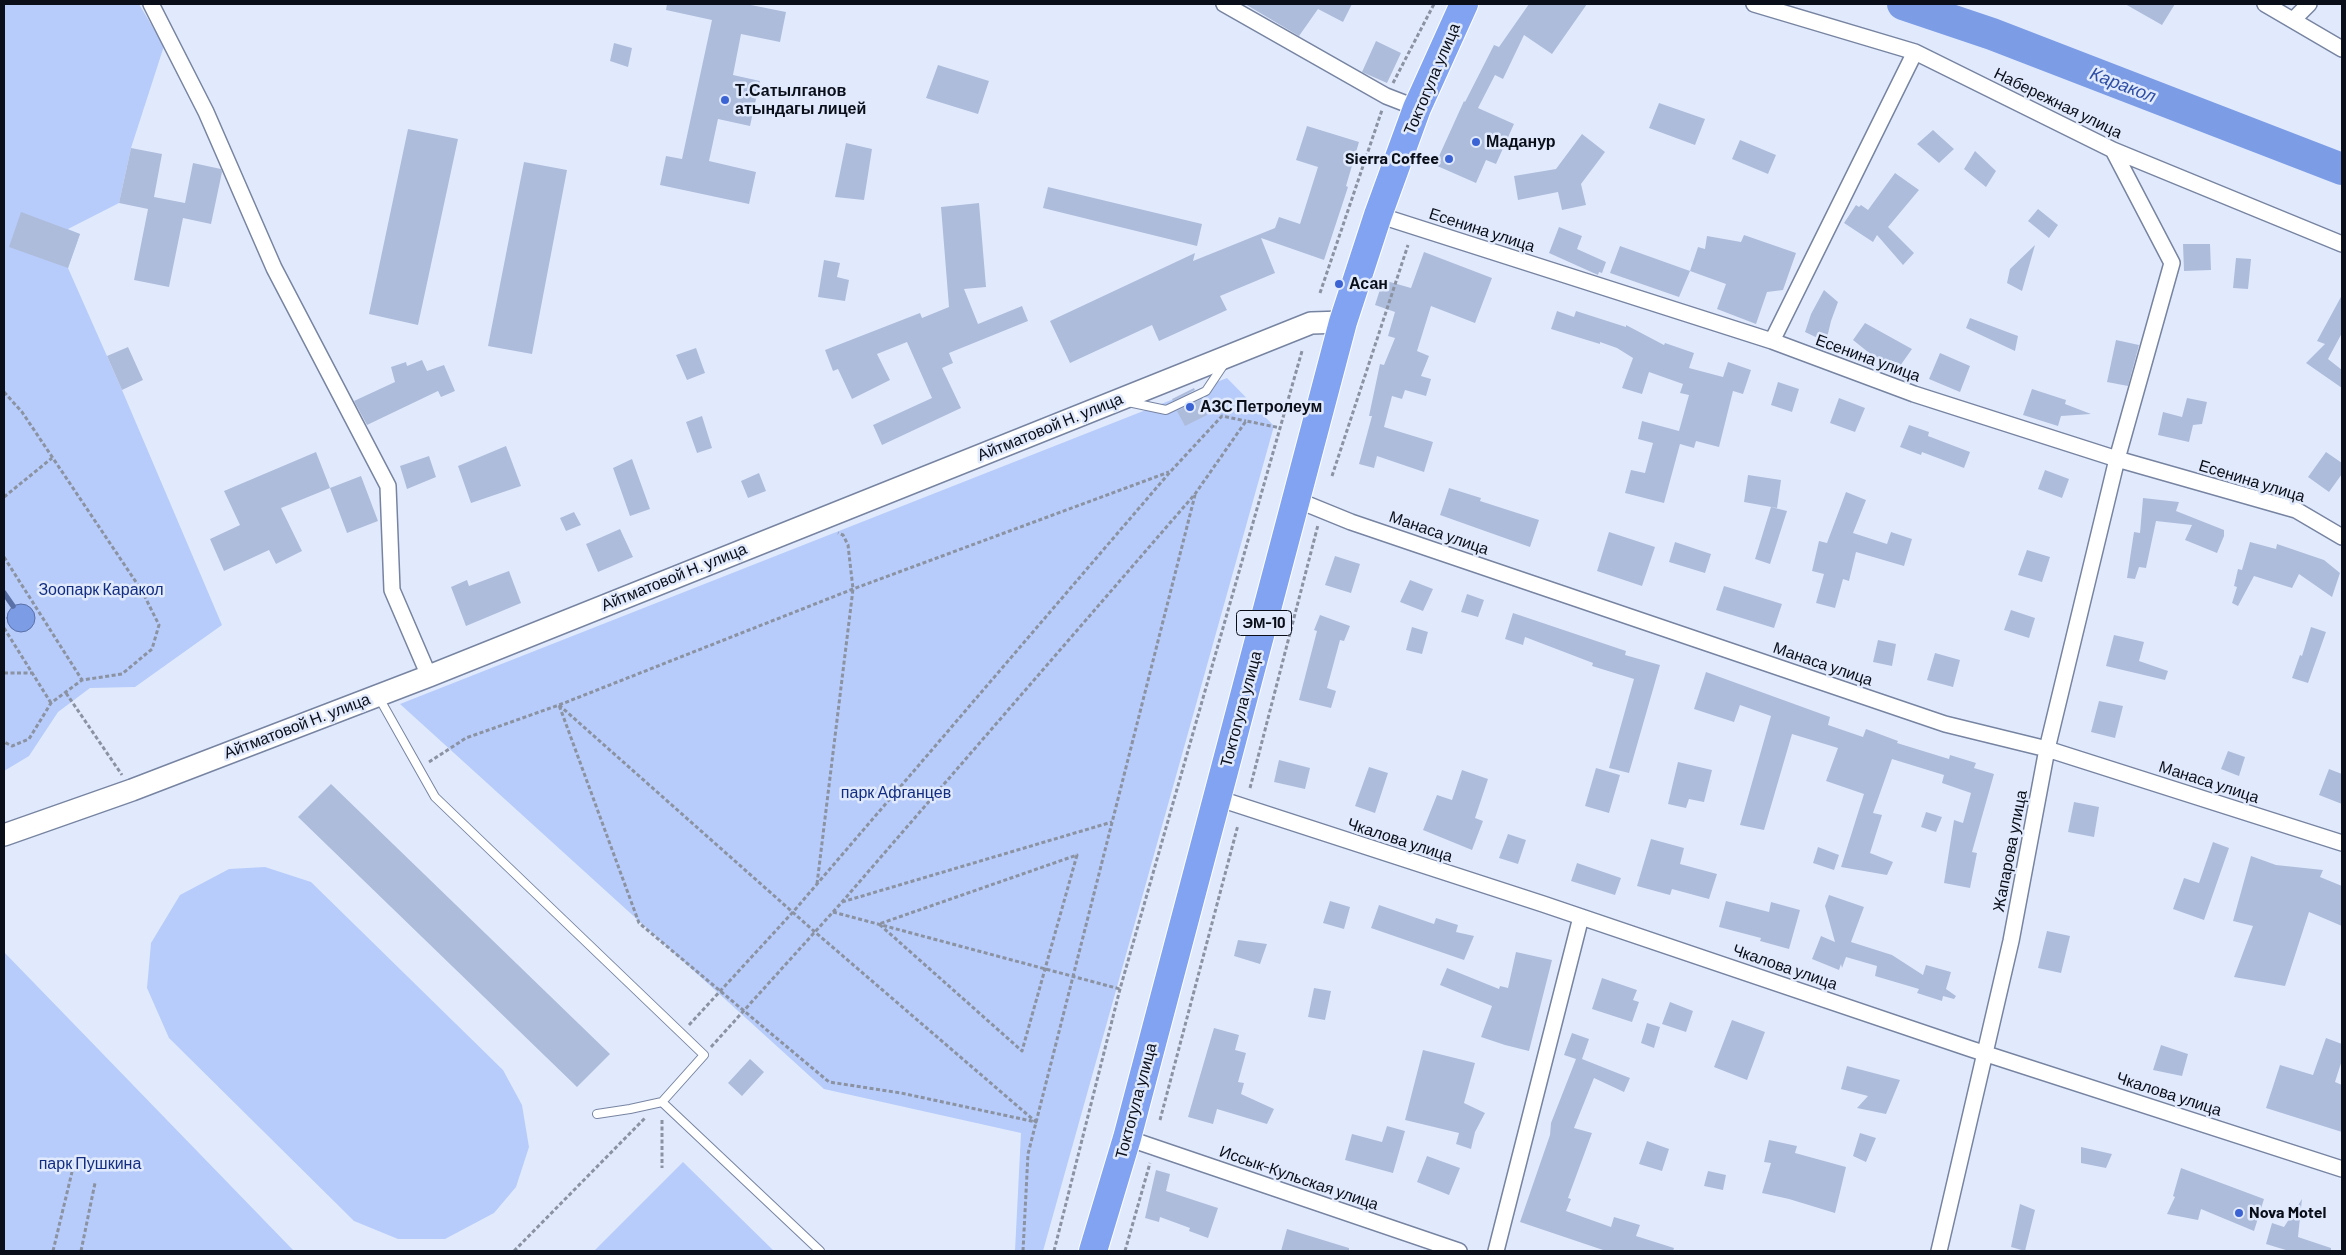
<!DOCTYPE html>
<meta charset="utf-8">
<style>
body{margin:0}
#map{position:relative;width:2346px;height:1255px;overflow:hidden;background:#e1eafd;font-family:Barlow,sans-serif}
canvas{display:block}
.frame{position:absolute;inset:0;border:5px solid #090e18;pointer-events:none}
</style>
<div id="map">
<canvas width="2346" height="1255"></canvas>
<div class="frame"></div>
</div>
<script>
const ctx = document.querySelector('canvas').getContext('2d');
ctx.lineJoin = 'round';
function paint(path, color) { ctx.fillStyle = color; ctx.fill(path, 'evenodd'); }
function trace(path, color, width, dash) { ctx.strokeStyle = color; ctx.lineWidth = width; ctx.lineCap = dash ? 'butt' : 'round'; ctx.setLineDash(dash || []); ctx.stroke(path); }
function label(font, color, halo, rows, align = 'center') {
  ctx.font = font + ' Barlow,sans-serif'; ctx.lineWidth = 5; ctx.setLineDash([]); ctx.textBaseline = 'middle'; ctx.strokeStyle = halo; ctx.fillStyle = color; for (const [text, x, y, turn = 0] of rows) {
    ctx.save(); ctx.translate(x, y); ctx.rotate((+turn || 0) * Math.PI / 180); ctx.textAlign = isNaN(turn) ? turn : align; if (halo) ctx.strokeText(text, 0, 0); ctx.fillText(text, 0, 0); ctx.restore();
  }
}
paint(new Path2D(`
 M4 4H139L164 46 131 148 119 203 68 229 80 234 68 268 122 390 222 625 135 687 90 688 58 712 29 756 4 771Z
 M1227 378 1274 426 1043 1251H1015L1021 1133 824 1089 400 704Z
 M265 867 311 882 503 1070 522 1105 529 1147 516 1187 494 1213 445 1239H398L354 1221 169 1038 147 988 151 943 180 895 229 869Z
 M4 952 294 1251H4Z
 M683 1162 774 1251H594Z`), '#b7ccfa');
const water = new Path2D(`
 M7 618a14 14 0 1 1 28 0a14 14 0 1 1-28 0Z`);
paint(water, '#7c9ce6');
trace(water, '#5a71a8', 1);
trace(new Path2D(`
 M4 593 13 606`), '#5a71a8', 5.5);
trace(new Path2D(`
 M1903 4 1992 34 2342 169`), '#7c9ce6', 32);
paint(new Path2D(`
 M667 4H746L786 12 780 42 741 34 733 75 760 81 750 126 718 119 709 161 756 172 749 204 660 185 666 156 682 159 712 20 666 10Z
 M1245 4H1352L1343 22 1318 9 1299 36Z
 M1529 4H1587L1552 54 1524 35 1503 79 1495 75 1478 108 1514 124 1496 164 1486 160 1476 183 1435 165 1464 101 1465 102 1494 45 1499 47Z
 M2125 4H2175L2162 25Z
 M1376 41 1401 53 1387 83 1362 72Z
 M614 43 632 48 628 67 610 61Z
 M938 65 989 81 978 114 926 98Z
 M1659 103 1705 119 1695 145 1649 128Z
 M1307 126 1359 142 1346 186 1348 187 1324 260 1261 238 1275 273 1220 296 1227 310 1159 341 1152 325 1070 363 1050 321 1195 253 1193 261 1275 228 1279 217 1300 224 1318 167 1296 160Z
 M408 129 458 139 418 325 369 314Z
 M1933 130 1954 149 1939 163 1917 144Z
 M1582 134 1605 152 1581 184 1586 205 1562 210 1558 192 1518 200 1514 176 1556 169Z
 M1740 140 1776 155 1768 174 1732 159Z
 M846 143 872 149 864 200 835 197Z
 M131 148 162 154 154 197 185 203 193 163 221 169 222 172 211 224 183 218 169 287 134 280 148 209 119 203Z
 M1975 151 1996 171 1986 187 1964 169Z
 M524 162 567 170 532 354 488 346Z
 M1895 173 1919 190 1888 227 1914 253 1903 265 1877 235 1873 242 1844 223 1856 205 1859 207 1861 205 1868 210Z
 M1048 187 1202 224 1197 246 1043 208Z
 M979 203 986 287 964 289 978 324 1022 306 1028 321 949 353 953 363 942 368 961 408 882 445 873 425 932 398 907 342 877 354 890 380 852 399 838 369 833 371 825 350 920 313 922 318 949 307 941 207Z
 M2038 209 2058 225 2049 238 2028 221Z
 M21 212 80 234 68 268 9 247Z
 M1559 227 1582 236 1577 249 1606 262 1602 273 1599 272 1598 275 1549 253Z
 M1744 235 1796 253 1783 290 1767 292 1756 324 1717 309 1726 284 1690 271 1698 247 1705 249 1707 236 1741 242Z
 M2183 244H2210L2211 270 2184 271Z
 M2035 245 2022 291 2007 283 2010 269Z
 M1620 246 1690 271 1679 297 1610 273Z
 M1424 252 1492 278 1475 323 1431 306 1417 351 1429 356 1421 376 1431 379 1426 396 1405 390 1402 399 1392 396 1384 427 1433 442 1424 472 1377 456 1374 468 1359 464 1372 416H1369L1380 364 1384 365 1395 338 1388 336 1395 312 1375 305 1383 280 1411 288Z
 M2236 258 2251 259 2248 289 2233 288Z
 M824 260 840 263 837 277 849 280 845 301 818 297Z
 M1824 290 1838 302 1831 321 1826 342 1805 332 1811 314Z
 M2342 295V333L2328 359 2342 370V388L2306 363 2325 344 2317 341Z
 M1557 311 1574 317 1576 311 1626 327V325L1664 345 1665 343 1694 353 1689 368 1723 377 1728 362 1751 370 1743 394 1733 391 1719 447 1696 441 1694 448 1680 444 1664 503 1625 493 1631 470 1645 473 1653 443 1638 439 1642 421 1679 431 1689 395 1680 393 1683 384 1649 372 1642 394 1622 388 1633 358 1617 348 1600 342V344L1551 329Z
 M1970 318 2018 336 2015 351 1966 328Z
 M1865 323 1912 349 1900 366 1873 356 1853 340Z
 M2116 340 2139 345 2128 386 2107 382Z
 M128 347 143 380 122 390 107 356Z
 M696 348 705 373 687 380 676 355Z
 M1940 353 1970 366 1960 392 1929 379Z
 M422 360 427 371 444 365 455 391 441 397 438 391 367 425 354 401 395 382 391 367 406 362 407 366Z
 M1778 382 1799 389 1792 412 1771 405Z
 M1194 388 1195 390 1173 401 1172 399Z
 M2032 389 2066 400 2065 404 2091 414 2061 416 2058 426 2023 415Z
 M1839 398 1865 408 1855 432 1830 423Z
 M2187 398 2207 402 2202 424 2193 425 2189 442 2158 435 2163 412 2182 417Z
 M1200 400 1207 415 1185 426 1177 411Z
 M702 416 712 448 697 453 686 422Z
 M1909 425 1929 432 1928 436 1970 452 1964 468 1922 452 1921 455 1900 447Z
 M506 446 521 486 471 503 458 466Z
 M316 452 330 488 281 508 302 551 276 564 269 550 224 571 210 539 240 525 224 491Z
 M2326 452 2342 463V474L2329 492 2308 477Z
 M429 456 436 477 407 489 400 466Z
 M632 459 650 509 630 516 613 468Z
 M2045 470 2069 479 2062 498 2038 489Z
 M759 473 766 491 748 498 741 481Z
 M1748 475 1781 480 1777 508 1744 502Z
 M361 476 378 521 347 533 330 488Z
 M1449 488 1481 498 1480 501 1539 520 1530 547 1440 515Z
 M1846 492 1866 500 1853 533 1887 544 1891 532 1912 539 1904 566 1856 552 1849 581 1843 579 1835 608 1816 603 1824 574 1812 571 1819 541 1827 543Z
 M2143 498 2179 502 2176 511 2224 530V536L2217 553 2185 540 2192 525 2156 521 2146 568 2139 567 2135 579 2127 578 2134 532 2140 533Z
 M1771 507 1787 511 1770 564 1755 559Z
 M574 512 581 525 566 531 560 518Z
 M620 529 633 557 598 572 586 544Z
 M1609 532 1655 547 1642 586 1597 571Z
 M1675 542 1711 554 1705 573 1669 562Z
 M2250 542 2276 549 2277 544 2324 560 2340 573 2332 597 2299 574 2292 588 2254 576 2238 606 2232 603 2237 587 2234 586 2238 569 2242 570Z
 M2027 550 2050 557 2042 582 2018 575Z
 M1335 556 1360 564 1351 593 1325 585Z
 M509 571 521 603 466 626 451 587 467 580 469 586Z
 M1410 580 1433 589 1423 611 1400 602Z
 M1724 586 1782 604 1774 628 1716 610Z
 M1467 594 1484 600 1478 617 1461 612Z
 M2011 610 2035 618 2029 638 2004 630Z
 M1513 613 1626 651 1625 655 1660 665 1629 773 1609 768 1634 679 1592 666 1593 663 1525 637 1523 645 1505 639Z
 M1320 615 1350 626 1344 641 1340 640 1327 688 1336 691 1331 708 1299 700 1317 631 1314 630Z
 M1412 627 1428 632 1422 654 1406 650Z
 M2311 627 2326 632 2308 683 2292 678 2300 655 2302 656Z
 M2114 635 2144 642 2139 661 2168 671 2165 680 2106 666Z
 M1878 640 1896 644 1892 666 1873 662Z
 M1935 653 1960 660 1953 687 1927 680Z
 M1706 672 1830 717 1828 725 1863 737 1866 729 1898 741 1897 743 1949 759 1950 755 1976 763 1974 768 1994 774 1972 852 1977 853 1970 888 1944 883 1954 820 1963 823 1971 793 1942 783 1944 775 1892 759 1873 813 1882 815 1870 853 1893 862 1887 875 1841 867 1864 794 1826 781 1838 748 1792 734 1764 830 1740 825 1771 716 1740 705 1734 722 1694 709Z
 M2099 701 2123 706 2115 738 2091 732Z
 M2228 751 2245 757 2239 776 2221 769Z
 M1279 760 1310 768 1305 789 1274 782Z
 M1678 762 1712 770 1704 802 1689 799 1686 808 1668 804Z
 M1369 767 1388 773 1375 813 1355 806Z
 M1596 768 1620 775 1609 813 1585 806Z
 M2329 769 2342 774V804L2319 795Z
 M1462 770 1488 779 1475 818 1483 821 1472 850 1423 830 1437 795 1452 800Z
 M331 784 610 1054 577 1087 298 817Z
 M2074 802 2099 807 2094 837 2068 832Z
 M1926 812 1942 817 1936 832 1921 827Z
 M1508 834 1526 840 1518 864 1499 858Z
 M1651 839 1684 848 1680 864 1717 874 1709 899 1672 889 1670 895 1637 886Z
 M2213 842 2229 848 2204 920 2173 909 2184 878 2199 883Z
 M1818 847 1839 855 1834 870 1813 863Z
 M2251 856 2276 865 2323 870 2320 877 2342 886V926L2309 912 2285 986 2234 977 2253 926 2233 921Z
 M1577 863 1621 878 1615 895 1571 881Z
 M1829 895 1864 907 1851 942 1892 955 1923 975 1926 965 1951 972 1946 989 1956 996 1954 999 1943 996 1942 1001 1917 993 1919 989 1875 976 1877 966 1846 957 1842 968 1841 964 1839 970 1812 959 1821 936 1835 942 1825 906Z
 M1330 901 1350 907 1344 929 1323 923Z
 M1726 901 1769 912 1771 902 1800 910 1789 949 1760 941 1761 938 1719 927Z
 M1379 905 1434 924 1436 918 1458 925 1456 932 1474 936 1464 960 1371 928Z
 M2047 931 2070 936 2061 973 2038 968Z
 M1238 940 1267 944 1260 964 1234 956Z
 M1516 952 1552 960 1529 1051 1505 1045 1481 1037 1492 1006 1440 985 1447 968 1499 989 1500 986 1508 988Z
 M1602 978 1637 990 1633 1000 1639 1002 1632 1022 1592 1009Z
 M1314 988 1331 991 1325 1020 1308 1017Z
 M1670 1002 1693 1011 1686 1032 1662 1024Z
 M1732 1020 1765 1032 1747 1080 1714 1067Z
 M1647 1023 1660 1027 1654 1048 1641 1043Z
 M1214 1028 1239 1035 1235 1050 1246 1053 1238 1082 1244 1083 1241 1094 1274 1109 1267 1124 1217 1109 1213 1124 1188 1117Z
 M1572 1033 1589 1039 1582 1059 1630 1078 1624 1092 1594 1078 1574 1128 1592 1133 1568 1198 1571 1199 1566 1211 1611 1227 1614 1217 1640 1225 1636 1236 1674 1248 1673 1251H1606L1520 1222 1550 1135 1551 1123 1576 1059 1564 1055Z
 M2326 1038 2342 1044V1060L2335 1082 2342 1085V1132L2266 1108 2280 1065 2313 1075Z
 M2161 1045 2188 1054 2182 1076 2153 1070Z
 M1423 1050 1475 1063 1464 1103 1485 1113 1475 1132 1471 1149 1456 1144 1459 1133 1405 1120Z
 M750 1059 764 1072 742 1096 728 1083Z
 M1847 1066 1900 1080 1886 1114 1857 1108 1868 1096 1841 1089Z
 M1387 1126 1405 1131 1393 1173 1345 1160 1352 1134 1382 1142Z
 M1860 1133 1876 1138 1866 1162 1853 1156Z
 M1769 1140 1797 1146 1795 1153 1846 1167 1835 1213 1789 1199 1762 1193 1771 1163 1764 1162Z
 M1647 1141 1669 1149 1662 1171 1639 1164Z
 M2081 1147 2112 1154 2106 1168 2081 1163Z
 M1427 1156 1460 1168 1449 1195 1417 1182Z
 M2181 1168 2264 1199 2254 1231 2201 1209 2198 1220 2167 1214 2175 1197 2173 1196Z
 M1156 1170 1170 1174 1166 1191 1218 1208 1208 1238 1189 1231 1190 1228 1160 1217 1159 1222 1145 1218Z
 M1708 1171 1726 1175 1723 1190 1704 1186Z
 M2302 1199 2298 1237 2331 1248V1251H2289L2266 1244 2272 1223 2284 1227Z
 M2020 1204 2035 1210 2025 1251 2011 1247Z
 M1287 1229 1349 1248V1251H1281Z`), '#aebcdb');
const lane = new Path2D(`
 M1128 402 1166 410 1206 391 1224 364
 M378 696 435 797 704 1055 662 1102 630 1109 597 1114
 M662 1102 820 1251`);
const street = new Path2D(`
 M151 4 206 112 274 268 388 486 392 590 429 676
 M1224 4 1386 96 1417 108
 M1754 4 1915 52 2113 150 2342 244
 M2265 4 2342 49
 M2293 20 2309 4
 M1378 215 1772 341 1914 394 2117 459 2296 510 2342 537
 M1772 341 1915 52
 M1297 500 1351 522 1945 724 2047 749 2342 843
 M1217 798 1543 904 1971 1049 2342 1169
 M1127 1138 1459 1251
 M1496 1251 1581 917
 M1939 1251 2011 941 2047 749 2117 459 2172 263 2113 150`);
const secondary = new Path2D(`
 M4 835 132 790 429 676 1311 323 1343 322`);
const highway = new Path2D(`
 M1093 1251 1127 1138 1343 322 1378 215 1417 108 1464 4`);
trace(lane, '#7784a1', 10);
trace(street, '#7784a1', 18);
trace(secondary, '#7784a1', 24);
trace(highway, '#fff', 30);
trace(new Path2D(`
 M1393 83 1434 4
 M1320 293 1382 110
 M4 392 22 412 142 591 159 625 152 649 122 674 82 680 51 703 29 739 12 746 4 742
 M1332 476 1408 245
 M4 497 52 458
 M4 557 82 680
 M4 628 51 703
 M4 673H32
 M66 693 122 775
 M559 705 815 932 1036 1122 901 1093 829 1082 639 923Z
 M429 762 466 738 559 705 853 589 1169 472
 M1250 788 1318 525
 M1077 855 1022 1051 879 924Z
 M817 884 853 589 848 545 843 535 838 533
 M842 902 1112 822
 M833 912 1120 989
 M689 1025 793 912 1170 472 1222 416 1246 421
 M711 1047 842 902 1195 494 1246 421 1281 428
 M662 1120V1168
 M1160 1120 1238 825
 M53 1251 72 1172
 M81 1251 95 1183
 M514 1251 645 1118
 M1023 1251 1028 1154 1195 495
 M1054 1251 1120 989 1302 351
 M1125 1251 1150 1163`), '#8b92a1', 3, [4, 2.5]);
trace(lane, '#fff', 8);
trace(street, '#fff', 15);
trace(secondary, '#fff', 21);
trace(highway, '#81a3f1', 28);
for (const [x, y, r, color] of [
 [725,100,5,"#3b63d4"],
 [1476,142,5,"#3b63d4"],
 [1449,159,5,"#3b63d4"],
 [1339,284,5,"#3b63d4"],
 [1190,407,5,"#3b63d4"],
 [2239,1213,5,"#3b63d4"]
]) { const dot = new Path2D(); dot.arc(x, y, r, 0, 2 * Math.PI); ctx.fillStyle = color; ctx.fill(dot); trace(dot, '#e1eafd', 2); }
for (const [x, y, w] of [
 [1264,623,55]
]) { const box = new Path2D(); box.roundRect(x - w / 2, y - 12.5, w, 25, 4); ctx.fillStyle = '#e1eafd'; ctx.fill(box); trace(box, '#090e18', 1); }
label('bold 15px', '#090e18', null, [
 ["ЭМ-10",1264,623]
]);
label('16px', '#090e18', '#e1eafd', [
 ["Токтогула улица",1432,79,-67],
 ["Набережная улица",2058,103,26],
 ["Есенина улица",1482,230,18],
 ["Есенина улица",1868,358,20],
 ["Айтматовой Н. улица",1050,427,-22],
 ["Есенина улица",2252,481,17],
 ["Манаса улица",1439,533,19],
 ["Айтматовой Н. улица",674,577,-22],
 ["Манаса улица",1823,664,19],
 ["Токтогула улица",1241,709,-75],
 ["Айтматовой Н. улица",297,726,-21],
 ["Манаса улица",2209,782,18],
 ["Чкалова улица",1400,840,18],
 ["Жапарова улица",2010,851,-79],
 ["Чкалова улица",1785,967,19],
 ["Чкалова улица",2169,1094,18],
 ["Токтогула улица",1136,1101,-75],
 ["Иссык-Кульская улица",1299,1178,19]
]);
label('bold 16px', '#090e18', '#e1eafd', [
 ["Т.Сатылганов",735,91],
 ["атындагы лицей",735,109],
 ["Маданур",1486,142],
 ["Sierra Coffee",1439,159,"right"],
 ["Асан",1349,284],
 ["АЗС Петролеум",1200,407],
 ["Nova Motel",2249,1213]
], 'left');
label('16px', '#132d81', '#e1eafd', [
 ["Зоопарк Каракол",101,590],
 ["парк Афганцев",896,793],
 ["парк Пушкина",90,1164]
]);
label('italic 18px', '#2e4ea5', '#e1eafd', [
 ["Каракол",2123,85,21]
]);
</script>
